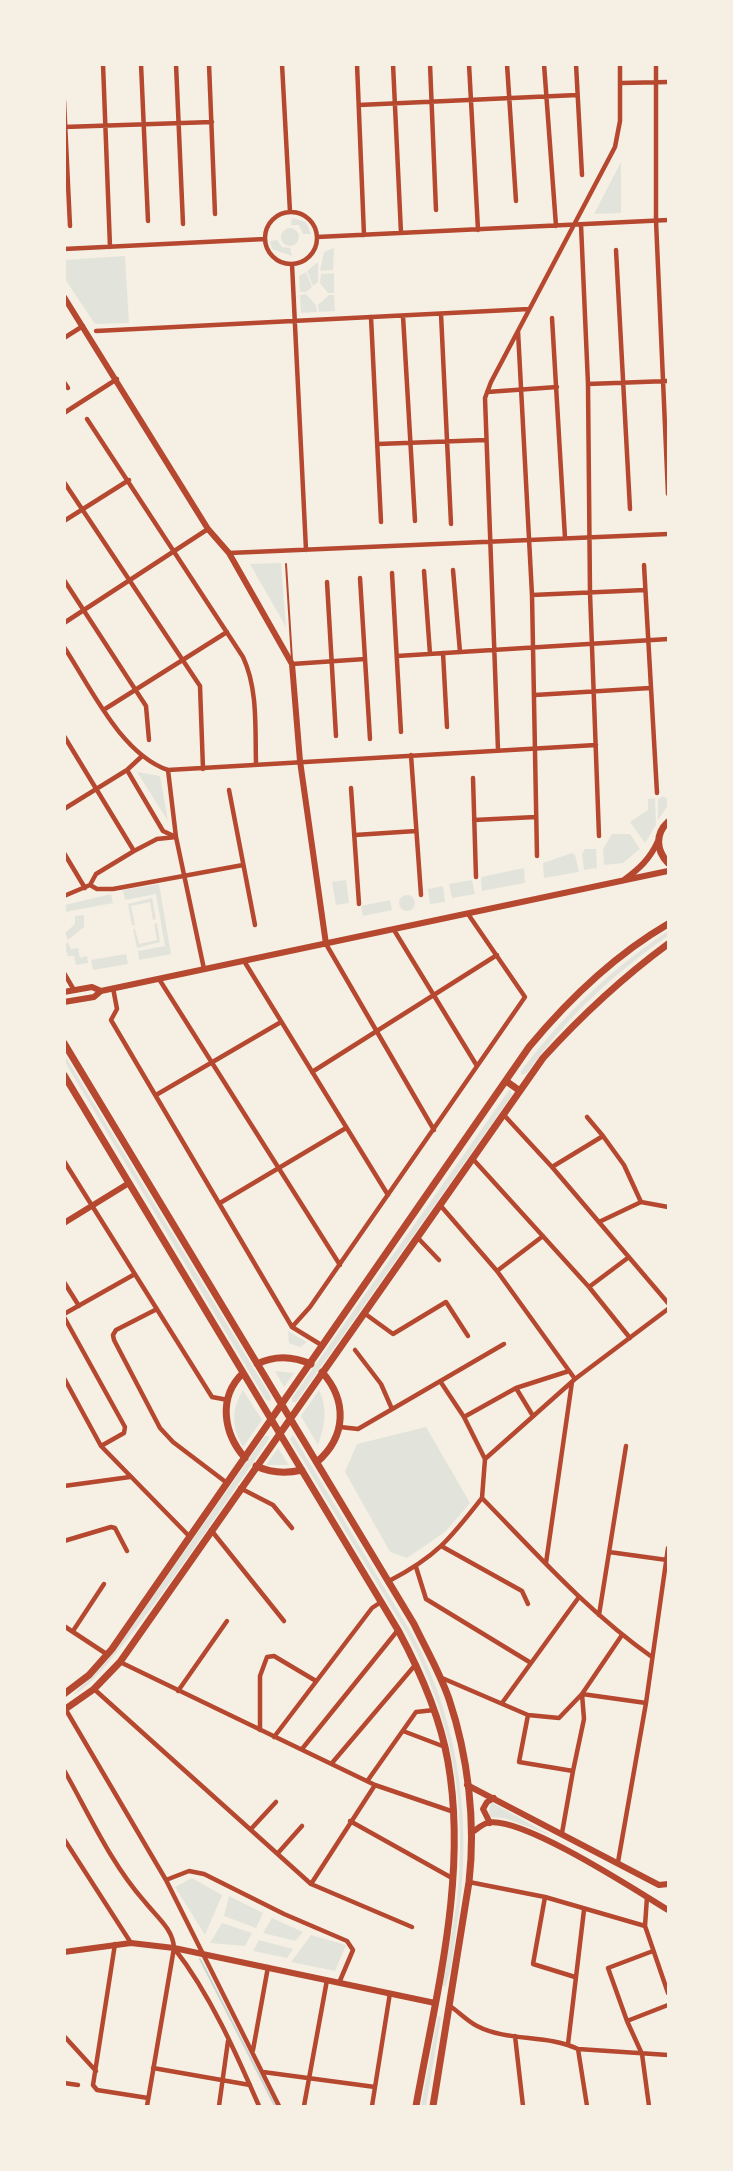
<!DOCTYPE html>
<style>
body{margin:0}
#map{position:relative;width:733px;height:2171px;overflow:hidden;background:#f6efe4;font-family:"Roboto Condensed",sans-serif}
canvas{display:block}
.frame{position:absolute;inset:0;border:66px solid #f6efe4;pointer-events:none}
</style>
<div id="map">
<canvas width="733" height="2171"></canvas>
<div class="frame"></div>
</div>
<script>
const ctx = document.querySelector('canvas').getContext('2d');
ctx.lineJoin = 'round';
function paint(path, color) { ctx.fillStyle = color; ctx.fill(path, 'evenodd'); }
function trace(path, color, width, dash) { ctx.strokeStyle = color; ctx.lineWidth = width; ctx.lineCap = dash ? 'butt' : 'round'; ctx.setLineDash(dash || []); ctx.stroke(path); }
paint(new Path2D(`
 M621 162V213L594 214Z
 M292 218 306 222 311 234H303L299 225H291Z
 M281 237a9 9 0 1 1 18 0a9 9 0 1 1-18 0Z
 M277 240 282 247 290 248 292 256 272 249 270 241Z
 M334 248 333 270 320 271 324 252Z
 M125 256 129 323 95 324 65 279V260Z
 M318 262V282L313 286 307 271Z
 M306 272 312 287 306 292H300L299 276Z
 M334 273V293H328L320 283 321 274Z
 M306 294 316 305 317 312 301 313 300 295Z
 M329 295H334L335 311 319 312 318 305Z
 M281 563 286 627 250 564Z
 M137 772 160 776 168 821Z
 M662 796 668 799V805L658 820V800Z
 M655 798 656 825 645 843 630 822 648 810V799Z
 M612 834H630L640 849 623 863 604 865 603 849Z
 M585 849H596L597 868 584 870 582 854Z
 M572 853 575 855 579 872 544 878 543 863Z
 M524 868 525 883 482 891 481 877Z
 M346 880 349 903 336 905 332 882Z
 M472 880 475 894 452 898 449 884Z
 M159 884 171 954 139 960 138 951 165 946 156 894 125 900 123 890Z
 M443 886 445 902 430 904 428 889Z
 M111 894 113 903 65 912V905Z
 M399 903a8 8 0 1 1 16 0a8 8 0 1 1-16 0Z
 M152 898 156 919 153 920 150 902 131 906 135 925H132L128 904Z
 M390 900 392 910 363 916 361 906Z
 M84 915V927L68 940 65 933 75 924V916Z
 M157 923 160 942 137 948 133 929H135L139 944 157 940 154 924Z
 M668 931V936C614 973 565 1019 527 1073L521 1075V1071C562 1016 611 969 668 931Z
 M67 941 71 949 78 948 80 958 87 956 88 963 76 965 74 956H68L65 948Z
 M126 954 128 964 93 970 91 960Z
 M64 1054 271 1397 270 1401 266 1400 65 1062Z
 M510 1089 512 1095 296 1402H292V1398Z
 M288 1331 307 1342 300 1347 289 1343Z
 M275 1371 294 1373 284 1387Z
 M243 1390 262 1420 243 1447C231 1426 231 1410 243 1390Z
 M319 1390C328 1410 325 1425 318 1445L301 1416Z
 M426 1427 470 1503 445 1532 407 1558 390 1552 345 1472 357 1444Z
 M293 1435 412 1634C462 1727 473 1830 456 1933 453 1950 452 1971 445 1987L442 1985C448 1949 457 1913 459 1877 465 1792 448 1710 408 1635L290 1439Z
 M265 1436H269V1439C241 1479 105 1687 73 1695L117 1648Z
 M278 1448 289 1465H266Z
 M491 1802 550 1835 504 1818 488 1817Z
 M192 1878 222 1895 205 1935 175 1887Z
 M229 1896 263 1913 256 1928 224 1916Z
 M272 1918 303 1932 295 1941 263 1933Z
 M222 1923 252 1933 245 1946 210 1943Z
 M311 1935 346 1945 335 1971 291 1962Z
 M259 1940 293 1949 287 1958 253 1951Z
 M438 2016 441 2017 426 2106H421Z`), '#e2e4dc');
trace(new Path2D(`
 M200 1959 275 2106`), '#c9d6d2', 2);
trace(new Path2D(`
 M286 564 292 660`), '#b5482f', 2);
trace(new Path2D(`
 M103 64 110 247
 M141 64 148 221
 M176 64 183 224
 M209 64 215 214
 M282 64 290 212
 M357 64 364 235
 M393 64 401 233
 M430 64 436 210
 M469 64 478 230
 M507 64 516 201
 M544 64 556 226
 M576 64 582 175
 M656 64V221L668 494
 M621 83 668 82
 M64 101 70 226
 M359 105 577 95
 M64 127 212 122
 M265 238a26 26 0 1 1 52 0a26 26 0 1 1-52 0Z
 M581 225 588 384 590 593 599 836
 M317 237 668 220
 M64 249 265 239
 M616 250 630 509
 M292 264 306 550
 M441 314 451 524
 M403 316 415 521
 M371 317 381 522
 M552 318 565 538
 M96 331 529 309
 M518 331 532 595 537 856
 M64 338 83 326
 M64 382 68 388
 M588 384 668 381
 M487 392 557 387
 M64 413 117 379
 M87 419 243 657C258 689 255 728 256 763
 M378 444 485 440
 M64 482 200 686 203 769
 M64 521 129 480
 M229 553 668 534
 M644 565 657 793
 M453 570 460 652
 M424 571 430 654
 M392 573 401 732
 M360 578 370 739
 M64 580 146 706 149 740
 M327 582 336 736
 M532 595 645 590
 M64 623 208 529
 M64 647C91 688 121 754 168 770L596 745
 M443 653 447 727
 M397 656 668 639
 M292 664 365 659
 M535 695 650 688
 M105 709 227 632
 M64 736 134 851
 M498 750 485 398 491 382 615 147 620 121V64
 M411 755 421 895
 M168 770 176 837 204 969
 M473 778 476 877
 M351 788 359 904
 M229 790 255 925
 M64 809 127 770 141 757
 M474 820 536 817
 M355 835 416 831
 M64 853 85 888
 M90 885 97 889H113L243 865
 M64 896 90 885 96 874 134 851 157 839 176 837 163 831 127 770
 M394 930 477 1066
 M326 944 434 1130
 M244 961 388 1195
 M64 973 74 990
 M159 979 340 1265
 M113 988 117 1009 111 1020 292 1327 323 1346
 M312 1072 497 955
 M156 1095 281 1022
 M503 1114 552 1167 668 1303
 M603 1136 624 1165 641 1202
 M472 1158 589 1287 630 1338
 M64 1161 212 1397 228 1400
 M552 1167 603 1136 587 1117
 M220 1203 346 1128
 M440 1205 497 1271 575 1379
 M599 1222 641 1202 668 1207
 M417 1237 439 1260
 M497 1271 543 1236
 M64 1282 79 1306
 M589 1287 629 1257
 M157 1309 116 1330 113 1335 114 1340 160 1428 173 1442 227 1483
 M364 1313 393 1334 446 1302 468 1336
 M64 1314 135 1274
 M64 1317 125 1427 124 1433 101 1446
 M292 1327 310 1307 525 997 468 914
 M355 1350 381 1384 392 1409
 M64 1378 101 1446 190 1537
 M440 1381 464 1417 485 1459 482 1498C536 1553 588 1612 652 1657
 M516 1388 533 1416
 M464 1417 516 1388 569 1371
 M340 1427 358 1429 504 1344
 M485 1459 575 1379 668 1309
 M64 1486 130 1477
 M240 1488 273 1505 292 1528
 M211 1530 284 1621
 M64 1541 111 1527 115 1528 127 1551
 M443 1547 522 1591 528 1604
 M609 1552 667 1560
 M546 1563 572 1382
 M416 1567 426 1599 531 1663
 M389 1581C436 1557 450 1539 482 1498
 M599 1615 626 1446
 M64 1626 108 1655
 M73 1631 104 1584
 M120 1662 375 1785 454 1812
 M442 1678 528 1715 559 1718 582 1694 622 1635
 M94 1689 311 1884 412 1927
 M178 1691 227 1621
 M502 1703 579 1597
 M66 1710 166 1880 279 2106
 M528 1715 519 1762 573 1771 584 1719 582 1694 646 1703
 M260 1730V1676L267 1657 274 1656 316 1681
 M403 1731 445 1747
 M274 1737 372 1608 381 1602
 M302 1749 398 1630
 M332 1763 416 1664
 M64 1770C89 1814 111 1864 145 1902 157 1917 173 1929 174 1948L147 2106
 M368 1780 416 1712 434 1710
 M350 1821 452 1878
 M251 1829 276 1802
 M562 1833 573 1771
 M64 1839 131 1943
 M278 1853 302 1826
 M618 1862 646 1703 668 1548
 M166 1880 189 1871 204 1874 284 1914 347 1941 353 1950 339 1983
 M469 1882 545 1897 645 1926
 M311 1884 375 1785
 M545 1897 533 1964 575 1977
 M647 1897 645 1926 668 1993
 M115 1944 93 2085 97 2090 148 2098
 M174 1948C210 1994 236 2053 259 2106
 M450 2006C459 2012 467 2021 477 2026 508 2042 547 2034 578 2049L587 2106
 M627 2021 668 2005
 M64 2036 96 2071
 M515 2036 523 2106
 M568 2044 584 1910
 M578 2049 668 2055
 M253 2050 268 1967
 M153 2068 250 2085
 M263 2072 375 2087
 M64 2083 78 2085
 M219 2106 228 2041
 M304 2106 327 1980
 M372 2106 390 1993
 M649 2106 642 2054 627 2021 608 1968 653 1951`), '#b5482f', 4.5);
trace(new Path2D(`
 M64 297 208 529 229 553 292 664 300 761 326 944
 M624 880C639 869 650 859 658 841
 M64 992 92 987 101 991
 M64 1002 94 997 101 991 668 871
 M64 1223 129 1183
 M467 1785 659 1885 668 1884
 M490 1823 483 1809 487 1802 494 1798
 M471 1833C476 1830 481 1825 487 1823 519 1814 637 1891 668 1910
 M64 1952 131 1943 174 1948 435 2003`), '#b5482f', 6);
trace(new Path2D(`
 M668 822C655 834 656 850 668 863
 M64 1043 414 1624C426 1649 440 1673 449 1699 468 1756 476 1822 469 1882L433 2106
 M64 1075 398 1630C420 1671 440 1715 448 1762 468 1876 436 1994 416 2106
 M506 1081 520 1091
 M257 1364C275 1355 293 1356 311 1364
 M243 1373C217 1398 224 1434 245 1458
 M317 1462C347 1436 347 1400 322 1372
 M256 1466C271 1473 285 1474 302 1470
 M64 1694 89 1675 112 1649 529 1047C568 1000 615 955 668 924
 M64 1710 94 1689 120 1662 543 1058C582 1015 622 978 668 944`), '#b5482f', 7);
</script>
